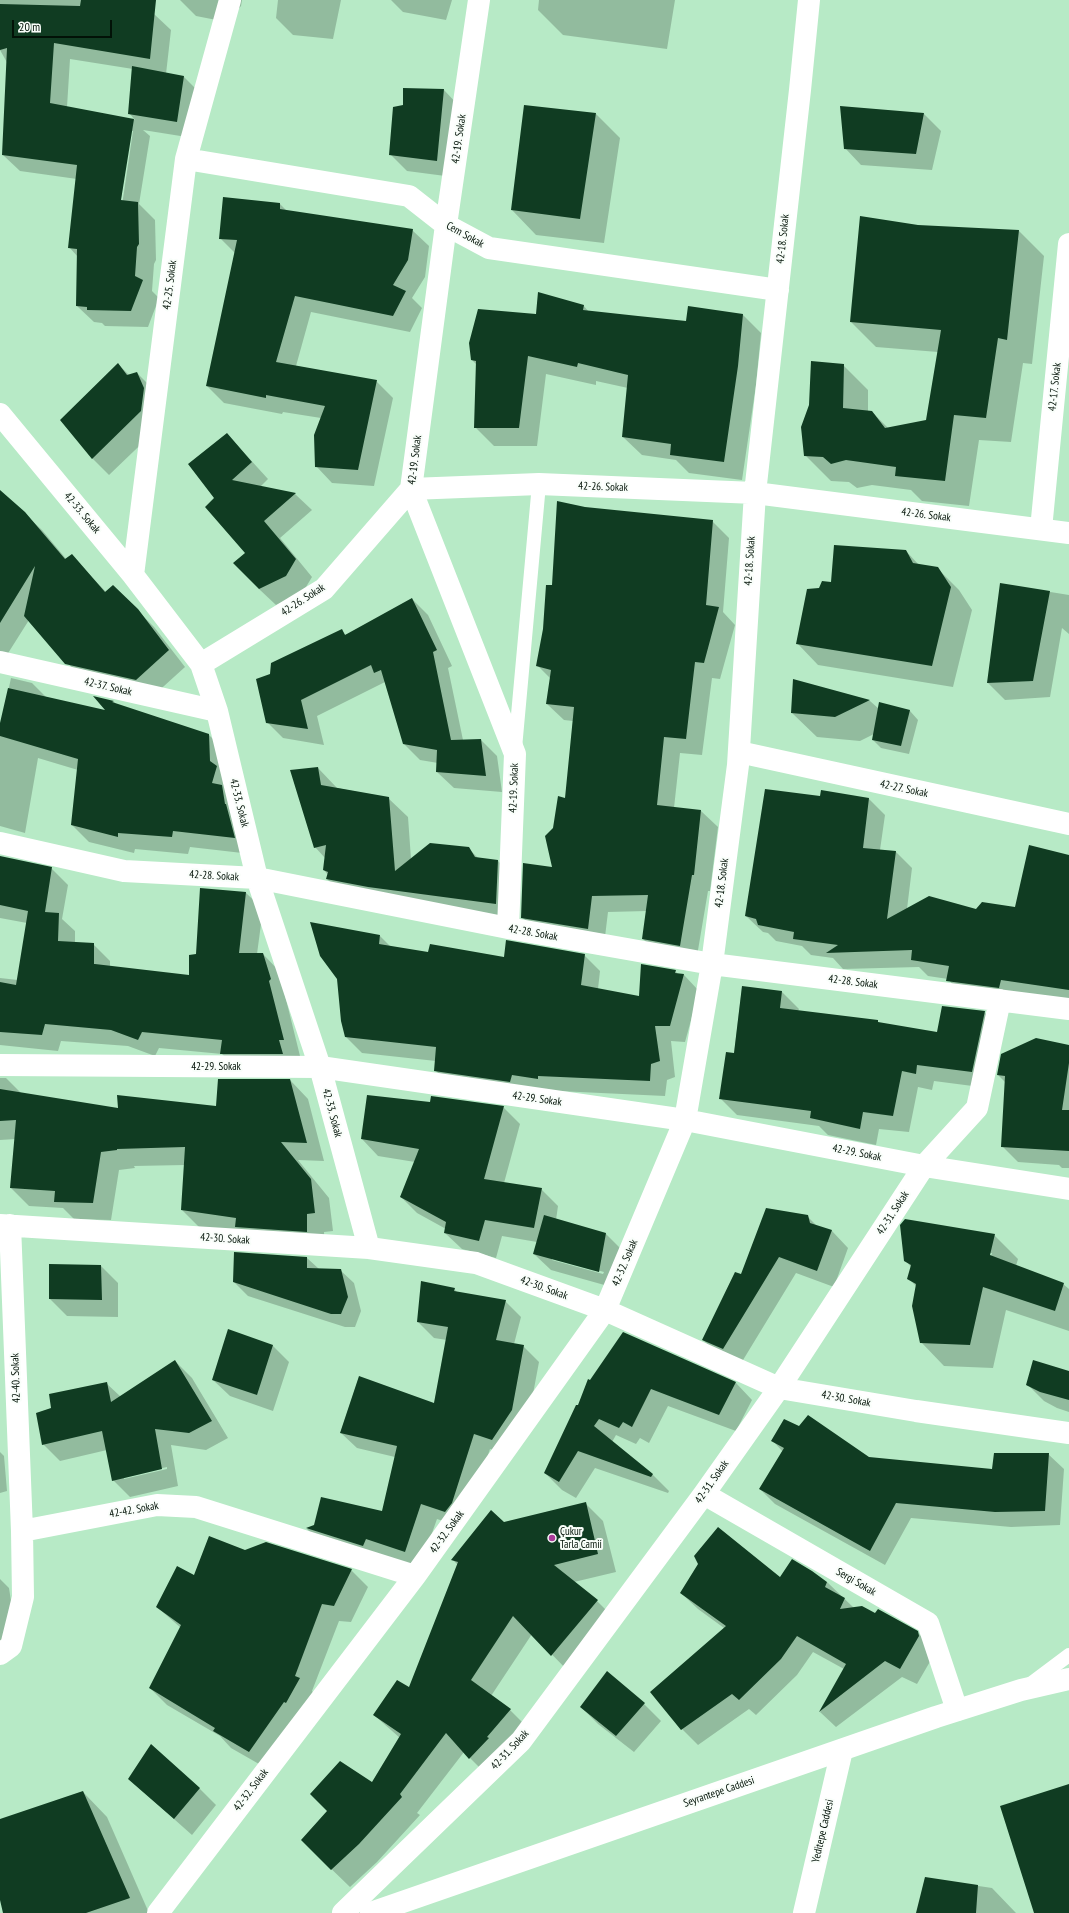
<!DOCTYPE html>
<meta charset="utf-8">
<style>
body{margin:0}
#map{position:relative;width:1069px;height:1913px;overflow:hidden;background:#b7eac6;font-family:"PT Sans Narrow",sans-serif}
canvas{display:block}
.scale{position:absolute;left:12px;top:20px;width:100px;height:18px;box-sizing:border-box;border:2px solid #021207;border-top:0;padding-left:5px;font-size:12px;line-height:14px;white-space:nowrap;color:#021207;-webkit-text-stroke:3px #f9fefa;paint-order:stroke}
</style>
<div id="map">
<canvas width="1069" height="1913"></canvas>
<div class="scale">20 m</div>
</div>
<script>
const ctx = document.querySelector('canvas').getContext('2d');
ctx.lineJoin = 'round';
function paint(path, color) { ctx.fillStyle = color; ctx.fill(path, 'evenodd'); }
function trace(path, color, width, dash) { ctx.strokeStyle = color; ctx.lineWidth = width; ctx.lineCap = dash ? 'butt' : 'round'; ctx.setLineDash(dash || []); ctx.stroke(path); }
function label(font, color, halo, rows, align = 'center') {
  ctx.font = font + ' "PT Sans Narrow",sans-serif'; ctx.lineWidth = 4; ctx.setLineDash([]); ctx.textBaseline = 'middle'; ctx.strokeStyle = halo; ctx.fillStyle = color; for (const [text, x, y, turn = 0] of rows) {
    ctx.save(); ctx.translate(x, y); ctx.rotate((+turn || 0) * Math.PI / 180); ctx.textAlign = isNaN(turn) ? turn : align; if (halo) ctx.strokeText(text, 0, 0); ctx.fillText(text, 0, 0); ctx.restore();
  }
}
paint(new Path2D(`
 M0 0H116L154 14 171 30 166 74 184 77 201 94 193 138 143 130 150 136 139 204 155 220 156 260 154 264 152 291 159 298 148 327 105 326 102 323 94 322 77 306 78 257 69 247 77 179 20 171 3 155 9 66 0 50ZM70 59 133 69 129 113 135 120 67 107ZM131 131H133L122 205H120Z
 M180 0H242L241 6 235 13 232 23 196 16Z
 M278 0H341L333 39 293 35 276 18Z
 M391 0H452L446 20 403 12Z
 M539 0H675L667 49 563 35 538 10Z
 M444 90 460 107 453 177 407 171 390 154 404 106Z
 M841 107 924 114 941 131 932 170 861 165 845 148Z
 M596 114 620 138 604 243 536 235 512 210Z
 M280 204 287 211 412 230 429 246 425 277 412 298 422 308 410 332 311 312 296 366 376 381 393 398 374 486 332 483 316 466 321 418 283 412 282 414 224 403 207 386 235 253 220 238Z
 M918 226 1019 231 1044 256 1032 364 1023 363 1011 442 979 440 969 506 922 501 911 490 872 485 857 488 849 482 831 481 805 455 843 365 868 390V412H872L888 428 927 421 938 352 876 347 851 322Z
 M583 305 589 312 687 322 742 314 761 333 756 385 742 480 689 473 676 460 642 455 623 437 628 388 596 381V385L546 374 537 446H494L475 427 477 365 472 360 537 316Z
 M118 364 129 375 137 373 154 390 158 428 109 475 93 459 61 421Z
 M227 434 268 479 260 487 295 494 312 510 280 538 312 577 303 592 276 605 259 589 247 553 215 498Z
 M0 491 42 530 67 560 72 556 106 592 113 586 154 627 185 667 153 696 83 680 29 620 5 658 0 656Z
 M585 508 712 521 729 538 723 612 735 625 720 679 712 678 702 755 680 753 674 808 701 811 718 827 710 891H708L696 962 660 955 643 939 647 911 608 912 604 945 539 934 522 917 554 868V829L566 799 573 721 564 720 547 704 551 679 537 665 553 586Z
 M905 550 919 565 937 568 959 590 972 610 953 687 818 665 797 643 832 583Z
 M1001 584 1069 595V634L1062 628 1050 697 1005 700 988 683Z
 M412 599 428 615 452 666 448 668 463 740H481L497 756 502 792 454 788 437 772 438 763 420 760 404 744 385 682 317 716 324 745 283 738 267 722 271 675 341 631 346 635Z
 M11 678 32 683 47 698 108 712 95 697 114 702 117 705 209 735 226 752 251 854 190 847 188 854 135 849 134 853 89 842 72 825 78 770 38 758 25 833 0 826V729Z
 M794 680 870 701 879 709 910 711 918 720 909 754 881 748 873 740 874 734 860 741 817 737 792 713Z
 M318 768 337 788 388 798 408 817 411 859 468 848 478 858 498 861 517 880 516 923 347 898 327 879 328 875 324 870 325 858 315 847Z
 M821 797 869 799 885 815 880 850 896 852 912 868 907 909 976 910 1015 908 1069 856V1004L964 997 948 979 928 976 919 967 843 969 833 958 811 955 802 946 776 941 768 933 763 932 746 916Z
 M0 857 51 868 68 885 62 919 75 931V943L93 944 110 961V967L190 976 197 955 201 889 246 893 263 909 257 954H263L279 971 300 1056 238 1070 222 1054 159 1048 155 1056 128 1046 61 1041 58 1051 0 1045V978L18 980 27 923 0 918Z
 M380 936 391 947 429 953 505 958 584 955 600 971 598 989 639 997 675 971 678 974 684 975 699 991 685 1042 671 1041 675 1077 667 1080 665 1096 451 1086 435 1070 436 1061 362 1053 346 1037Z
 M742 987 782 992 799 1009 798 1011 877 1021 881 1024 938 1033 984 1012 1001 1029 988 1088 934 1081 932 1090 918 1087 909 1132 879 1129 876 1145 828 1135 819 1126 737 1115 720 1098 734 1054Z
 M1069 1046V1168H1062L1059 1165 1018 1162 1002 1146 1006 1083 998 1075Z
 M0 1078H6L22 1094 119 1109 217 1107 290 1080 308 1099 324 1161 298 1160 329 1198 333 1231 324 1232 325 1249 200 1228 182 1210 185 1165 134 1166 135 1168 119 1170 111 1220 74 1219 63 1208 29 1206 11 1188 16 1139 0 1140Z
 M431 1103 503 1107 520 1124 504 1183 541 1189 558 1206 556 1220 606 1234 623 1251 615 1288 551 1270 534 1254 537 1242 502 1236 496 1258 462 1249 445 1233 446 1229 417 1213 401 1197 415 1162 378 1156 362 1139ZM552 1258 604 1272 603 1274 552 1260Z
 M807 1216 818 1227 832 1231 848 1248 834 1287 796 1273 740 1365 720 1356 703 1340 742 1275Z
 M994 1235 1018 1259 1016 1266 1063 1284 1069 1289V1331L1006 1310 993 1368 944 1366 921 1342 917 1287 909 1279 911 1267 905 1260ZM990 1253H992L990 1260Z
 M307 1258 319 1269 340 1270 354 1283 361 1311 355 1327H345L248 1296 234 1282Z
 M50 1265 101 1266 118 1283V1317L67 1316 50 1299Z
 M454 1289 457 1292 505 1301 521 1317 514 1344 523 1346 539 1362 527 1426 508 1455 490 1449 467 1519 461 1527 437 1519 420 1567 322 1544 307 1529 383 1512 395 1457 357 1448 341 1433 434 1404 447 1340 434 1338 418 1322Z
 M623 1333 736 1383 752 1400 736 1431 668 1406 649 1443 640 1438 636 1444 616 1435 612 1442 652 1474 669 1491 668 1493 595 1468 576 1498 562 1490 545 1473 591 1381Z
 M272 1345 289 1362 273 1411 230 1396 213 1380Z
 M175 1361 192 1378 228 1438 206 1450 171 1445 178 1486 130 1497 113 1480 107 1450 60 1461 43 1444 52 1409 106 1383 121 1397ZM167 1467V1469L124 1479V1477Z
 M1069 1372V1412L1057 1408 1044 1401 1028 1385Z
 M773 1441 869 1458 993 1470 1048 1454 1064 1469 1060 1525 1011 1527 911 1518 885 1565 775 1504 760 1489 783 1452Z
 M0 1452 4 1456 7 1491 0 1493Z
 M585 1503 603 1521 616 1572 574 1582 597 1601 615 1619 570 1673 532 1634 491 1696 510 1710 528 1728 488 1776 464 1752 417 1813 420 1815 377 1862 350 1887 320 1858 372 1783 400 1738 374 1715 409 1689 458 1565 453 1560 504 1523Z
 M351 1570 368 1587 351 1622 339 1621 312 1691 316 1696 266 1768 231 1748 220 1736 167 1705 150 1688 181 1628 157 1607 195 1577Z
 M780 1578 827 1582 854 1608 917 1632 934 1649 935 1653 917 1684 902 1677 836 1727 820 1712 844 1669 813 1652 797 1675 756 1715 749 1709 698 1745 682 1729 724 1628 698 1609 681 1593Z
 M0 1579 9 1588 17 1640 0 1644Z
 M607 1673 644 1704 661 1721 634 1752 598 1724 581 1707Z
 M129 1779 199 1788 216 1805 192 1835Z
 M83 1792 107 1817 149 1913H5L0 1897V1820Z
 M925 1878 992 1888 1016 1913H917Z`), '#0003');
paint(new Path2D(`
 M81 0H156L150 59 54 43 50 103 134 119 121 200 138 202 139 244 137 247 135 276 143 280 131 311 87 310V307L76 306 77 249 68 248 77 165 2 155 7 48 0 50V4L80 6Z
 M132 66 184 76 177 122 128 114Z
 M403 88 444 89 437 161 389 155 393 107 403 105Z
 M524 105 596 113 580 219 511 210Z
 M840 106 924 113 916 154 844 149Z
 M223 197 280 203V209L413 229 408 260 393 285 406 291 393 316 295 296 276 362 377 380 358 470 315 467 314 435 325 406 266 395V398L206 386 237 240 219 239Z
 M860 216 918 225 1019 230 1007 340 998 338 986 418 954 415 945 481 895 476 896 467 846 460 831 464 823 457 804 456 801 427 809 405 811 361 844 364 843 408 872 411 885 428 926 420 941 330 850 322Z
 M538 292 584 305 583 310 638 316 686 321 688 306 743 314 738 366 724 462 670 455 671 444 622 437 628 375 578 363 577 367 528 356 519 428H474L476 361 471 360 469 343 478 309 536 314Z
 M118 363 127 375 137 372 144 388 141 411 92 459 60 420Z
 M227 433 252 462 232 480 296 493 264 521 296 559 286 576 259 589 233 563 245 553 205 507 214 498 188 464Z
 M0 490 25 512 65 559 72 554 105 592 113 585 138 609 169 650 136 680 65 664 24 616 35 566 0 623Z
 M557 501 585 507 713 520 706 605 719 607 704 663 695 662 686 739 664 737 657 805 701 810 694 875H692L680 946 642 939 648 895 592 896 588 929 521 918 523 863 552 867 545 836 553 828 558 796 565 798 574 707 546 704 551 670 536 666 543 629 546 585H552Z
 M834 545 906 550 913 563 938 567 951 587 932 666 796 644 807 589 819 588 822 581 831 582Z
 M1000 583 1050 591 1033 681 987 683Z
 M412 598 437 650 433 652 451 740 481 739 486 776 436 772 437 750 403 744 381 670 374 673 371 665 301 700 308 729 266 723 256 679 270 674 271 663 342 629 345 635Z
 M793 679 870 700 835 717 791 713Z
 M8 688 105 710 93 696 114 701 112 702 209 734 210 761 217 766 212 783 222 785 225 804H226L235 838 173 831 172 837 118 833V837L71 825 78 759 0 736V723Z
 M879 702 910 710 901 746 872 740Z
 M318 767 321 785 389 797 395 871 430 843 469 847 475 857 498 860 496 904 368 887 326 879 328 872 323 870 326 845 314 848 290 770Z
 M765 789 820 796 821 790 869 798 863 848 896 851 887 919 929 896 976 909 982 902 1015 907 1029 845 1069 855V990L1001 980 999 988 946 981 949 966 911 960 912 950 826 953 838 945 793 939 794 932 758 925 756 919 745 916Z
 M0 856 52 867 45 912 59 913 58 941 94 943V964H95L189 975V955L196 954 200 888 246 892 239 953H263L271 979 269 981 284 1040H279L283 1054H220L222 1040 142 1032 138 1040 111 1030 45 1024 42 1035 0 1032V982L16 985 28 911 0 905Z
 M310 922 380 935 379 944 428 952 430 944 504 957 506 940 585 954 581 985 639 996 641 964 676 970 675 973 684 974 670 1026H655L660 1061 651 1064 650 1081 538 1076V1079L512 1075 510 1082 434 1071 436 1047 345 1037 341 1021 337 979 320 956Z
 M742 986 782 991 780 1008 878 1020V1022L937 1032 942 1006 985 1011 972 1072 917 1065 916 1074 902 1071 893 1116 863 1112 860 1129 810 1118 811 1111 719 1099 726 1052 734 1053Z
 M1036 1038 1069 1045V1063L1062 1110H1069V1151L1001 1147 1005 1076 997 1075 1001 1054Z
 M218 1079H290L307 1143 281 1142 311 1179 315 1213 307 1214V1232L235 1227 236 1218 181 1210 185 1147 117 1149V1150L101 1152 93 1203 54 1202 55 1191 10 1188 16 1120 0 1121V1089L118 1108 117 1095 216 1106Z
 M367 1095 430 1102 431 1096 504 1106 484 1179 542 1188 534 1228 485 1220 479 1241 444 1233 446 1222 400 1197 419 1149 361 1139Z
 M766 1208 808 1215 810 1223 832 1230 817 1271 779 1257 723 1349 702 1340 735 1272 741 1274Z
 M544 1215 606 1233 599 1272 533 1254Z
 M905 1219 995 1234 990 1255 1064 1283 1055 1311 983 1287 970 1345 920 1343 912 1306 916 1284 907 1279 911 1265 904 1261 900 1225Z
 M234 1252 307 1257V1268L341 1269 348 1297 341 1314H331L233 1282Z
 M49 1264 101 1265 102 1300 49 1299Z
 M421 1281 455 1288 454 1291 506 1300 496 1340 524 1345 512 1410 492 1440 474 1434 452 1503 445 1512 421 1504 405 1552 366 1539 363 1546 306 1528 314 1525 321 1497 382 1511 397 1446 340 1433 359 1376 434 1403 448 1327 417 1322Z
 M228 1329 273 1345 257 1395 212 1380Z
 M623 1332 736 1382 719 1415 651 1389 632 1427 623 1422 619 1428 599 1419 594 1426 653 1474 651 1477 578 1451 559 1482 544 1473 576 1405H578L588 1379 590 1380Z
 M175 1360 212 1421 189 1433 155 1429 162 1469 112 1481 102 1431 42 1445 36 1413 51 1408 49 1394 107 1382 111 1402Z
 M1033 1360 1069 1371V1400L1040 1392 1026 1385Z
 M808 1415 869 1457 992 1469 994 1453H1049L1045 1511 995 1512 896 1503 870 1551 759 1489 784 1448 771 1441 784 1419 799 1426Z
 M586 1502 598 1554 554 1565 598 1600 551 1656 513 1616 471 1680 511 1709 487 1737 489 1738 469 1759 446 1733 400 1794 402 1797 359 1844 331 1870 301 1840 327 1811 310 1794 340 1761 372 1782 401 1734 373 1715 397 1680 409 1687 458 1562 451 1560 491 1510 504 1522Z
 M718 1527 780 1577 792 1559 812 1571 827 1582 825 1587 845 1598 840 1609 862 1606 875 1613 878 1609 918 1631 919 1636 900 1669 885 1661 819 1712 846 1664 797 1636 781 1659 739 1700 732 1694 681 1730 650 1692 726 1626 680 1593 698 1564 694 1556Z
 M209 1536 245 1550 266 1542 352 1569 334 1606 322 1604 295 1676 300 1678 286 1703 284 1702 249 1752 213 1731 215 1728 149 1688 181 1625 156 1607 177 1566 194 1575Z
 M607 1671 645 1703 616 1736 580 1707Z
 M151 1744 200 1788 174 1819 128 1779Z
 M1069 1784V1913H1034L1000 1806Z
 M83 1791 130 1898 86 1913H3L0 1900V1819Z
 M925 1877 978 1885 976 1913H916Z`), '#103c22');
trace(new Path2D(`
 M515 748 539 484
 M1029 1685 1069 1655`), '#fff', 14);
trace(new Path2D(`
 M479 0 446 225 411 489 515 754 508 928
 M186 159 409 196 446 225 489 248 778 290
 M0 414 133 575 201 664 217 711 257 878 320 1067 369 1248
 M1041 529 1069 244
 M133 575 186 159 230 0
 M0 662 217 711
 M201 664 324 589 411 489 539 484 755 493 1069 533
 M739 752 1069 824
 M0 843 124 871 257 878 508 928 712 964 1069 1009
 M0 1065 320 1067 685 1120 924 1166 1069 1189
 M0 1225 369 1248 476 1263 605 1310 779 1388 916 1411 1069 1433
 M10 1225 22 1531
 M704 1494 928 1623 957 1710
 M0 1654 11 1646 23 1597 22 1531 157 1505 196 1507 415 1576
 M158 1913 415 1576 605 1310 685 1120 712 964 738 765 755 493 800 90 809 0
 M343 1913 521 1741 704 1494 779 1388 924 1166 977 1108 1000 1000
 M804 1913 842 1750`), '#fff', 22);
trace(new Path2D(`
 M371 1913 936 1717 1021 1690 1069 1679`), '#fff', 22);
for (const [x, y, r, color] of [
 [552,1538,4,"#a83a98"]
]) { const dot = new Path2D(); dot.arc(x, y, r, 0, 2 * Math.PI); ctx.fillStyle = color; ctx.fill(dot); trace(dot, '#f9fefa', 1.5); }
label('11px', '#021207', '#f9fefa', [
 ["42-19. Sokak",459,139,-82],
 ["Cem Sokak",465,235,29],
 ["42-18. Sokak",783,239,-84],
 ["42-25. Sokak",170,285,-83],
 ["42-17. Sokak",1055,387,-84],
 ["42-19. Sokak",415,460,-83],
 ["42-26. Sokak",603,487,2],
 ["42-33. Sokak",82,513,50],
 ["42-26. Sokak",926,515,7],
 ["42-18. Sokak",750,561,-86],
 ["42-26. Sokak",303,600,-33],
 ["42-37. Sokak",108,687,13],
 ["42-19. Sokak",514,788,-88],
 ["42-27. Sokak",904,789,12],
 ["42-33. Sokak",239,803,76],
 ["42-28. Sokak",214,876,3],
 ["42-18. Sokak",722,883,-83],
 ["42-28. Sokak",533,933,10],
 ["42-28. Sokak",853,982,7],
 ["42-29. Sokak",216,1067],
 ["42-29. Sokak",537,1099,8],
 ["42-33. Sokak",332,1113,75],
 ["42-29. Sokak",857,1153,11],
 ["42-31. Sokak",893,1213,-57],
 ["42-30. Sokak",225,1239,4],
 ["42-32. Sokak",625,1263,-67],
 ["42-30. Sokak",544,1288,20],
 ["42-40. Sokak",16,1378,-92],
 ["42-30. Sokak",846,1399,10],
 ["42-31. Sokak",712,1482,-55],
 ["42-42. Sokak",134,1510,-10],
 ["42-32. Sokak",447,1532,-54],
 ["Sergi Sokak",856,1582,30],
 ["42-31. Sokak",510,1750,-47],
 ["42-32. Sokak",251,1790,-53],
 ["Seyrantepe Caddesi",719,1792,-19],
 ["Yeditepe Caddesi",823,1831,-77]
]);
label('11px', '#021207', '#f9fefa', [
 ["Çukur",560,1532],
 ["Tarla Camii",560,1545]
], 'left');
</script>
